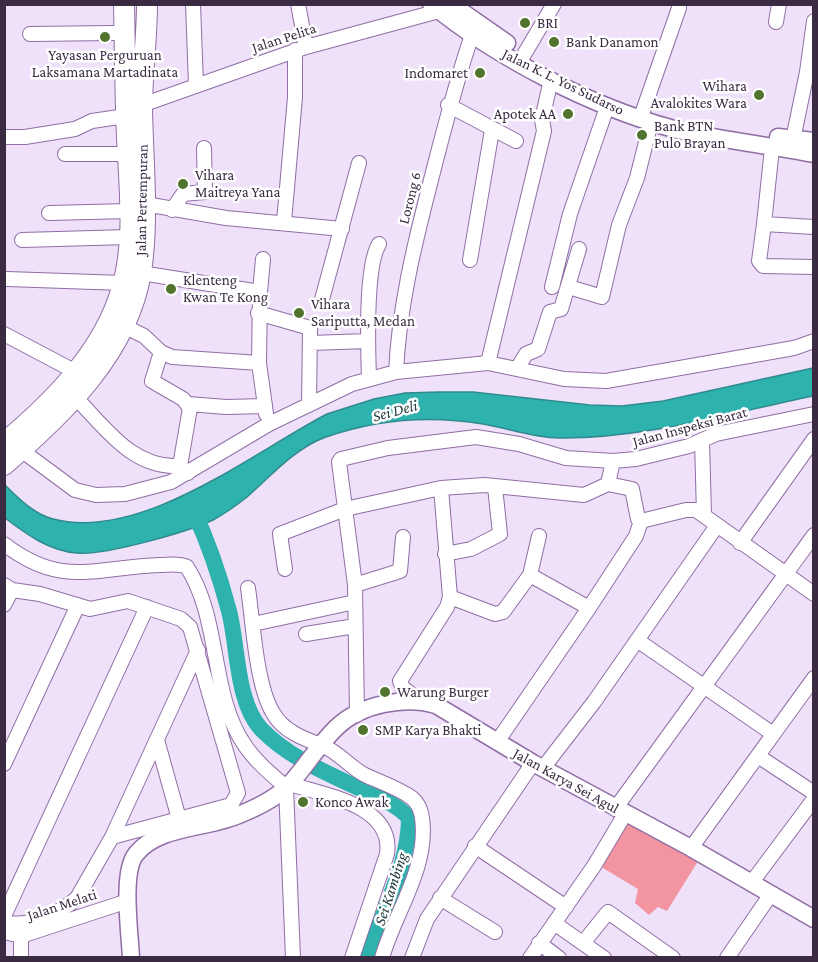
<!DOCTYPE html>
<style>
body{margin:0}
#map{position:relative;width:818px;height:962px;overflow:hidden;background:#efe1f9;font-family:"Crimson Pro",serif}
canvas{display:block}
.frame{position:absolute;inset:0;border:6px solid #3a2b43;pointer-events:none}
</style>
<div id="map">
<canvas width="818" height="962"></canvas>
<div class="frame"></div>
</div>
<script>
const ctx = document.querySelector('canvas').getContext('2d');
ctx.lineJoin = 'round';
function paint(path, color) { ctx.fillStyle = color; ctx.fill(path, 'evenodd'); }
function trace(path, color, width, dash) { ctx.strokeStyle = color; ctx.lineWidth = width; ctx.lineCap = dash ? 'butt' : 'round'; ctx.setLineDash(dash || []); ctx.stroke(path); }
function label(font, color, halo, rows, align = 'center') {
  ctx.font = font + ' "Crimson Pro",serif'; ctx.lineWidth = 5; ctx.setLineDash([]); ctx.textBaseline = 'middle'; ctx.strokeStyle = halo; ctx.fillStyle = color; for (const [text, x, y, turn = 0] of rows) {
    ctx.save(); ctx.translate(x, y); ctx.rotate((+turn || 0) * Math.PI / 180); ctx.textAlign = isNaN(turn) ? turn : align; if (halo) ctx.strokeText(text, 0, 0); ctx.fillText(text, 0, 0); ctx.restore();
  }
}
paint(new Path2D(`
 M626 818 700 858 667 911 658 907 649 915 635 903 638 889 598 865Z`), '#f395a1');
const water = new Path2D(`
 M813 368V396C730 413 644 439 559 438 534 438 507 428 483 424 429 415 378 419 326 437 295 448 271 476 247 497 237 505 224 514 213 520 187 532 104 556 77 553 49 551 26 534 5 518V485C19 499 34 514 53 519 141 542 252 453 327 414L374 399 405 393 439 392H473L590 405 622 406 663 401Z`);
paint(water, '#2db2ae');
trace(water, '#318a8e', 1.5);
trace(new Path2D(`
 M194 512C209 544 220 577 229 611 238 645 236 702 261 729 289 758 327 773 363 790 379 798 397 804 409 818 409 866 381 912 368 958`), '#2db2ae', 16);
const minor = new Path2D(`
 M193 4 196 85
 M298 4 306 47
 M776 22 779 4
 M30 34 114 33
 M519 63 554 4
 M142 105 306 47 439 11
 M448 105 516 141
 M643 111 679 8
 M4 137H25L75 129 92 121 126 116
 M791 149 807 72 814 21
 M65 154H127
 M145 204 226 218 342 229
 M172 210 183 194 205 192 204 148
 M49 213 130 211
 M284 222 295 97V50
 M764 224 772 148
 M814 227 764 224 759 261 763 266 814 267
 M22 240 129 237
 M470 260 492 130
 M141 273 260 292 259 363 265 406
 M7 279 123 283
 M552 287 570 214 607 107
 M569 287 602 297 619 225 637 178 651 122
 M260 292 263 259
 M321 303 359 163
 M258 313 310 328 309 405
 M124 326 144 336 161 352 172 357 259 363
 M4 334 76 372
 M310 343 368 341
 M161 352 152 381 183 399 190 408 180 466
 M488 363 544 131 542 120 551 79
 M517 369 526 354 538 349 550 312 561 309 579 249
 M396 372C399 308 414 246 430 184 443 133 455 84 472 35
 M369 378C368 348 365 267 379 244
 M75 397C105 427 132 469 180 466L188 473
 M188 404 226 407 265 406 266 414
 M702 440 704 515
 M21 450 75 490 96 495 125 494 171 482 269 424 352 384 396 372 488 363 564 379 606 381 794 348 814 341
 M608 484 632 489 638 519 641 521
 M641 521 686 510H696L814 594
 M740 543 814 439
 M4 544C63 589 95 567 160 565 169 565 179 563 187 567 221 620 210 694 244 744 254 760 272 775 286 787L293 958
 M445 554 471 549 500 534 495 487
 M285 569 280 534 345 509 441 488 485 485 584 495 608 484 613 461
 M530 575 589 608
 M4 585 12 590 40 594 90 609 128 601 181 619 190 627 238 793 231 805 112 837
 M355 585 400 571 403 537
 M248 588C253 622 256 685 273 713 283 731 304 739 321 745 336 750 349 766 363 774 379 782 397 787 412 798 418 803 421 810 422 818 429 867 395 912 382 958
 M450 597 495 614 503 612 530 575 539 536
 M4 605 12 590
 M253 624 355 602
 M306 634 355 626
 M637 640 773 734
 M419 700 403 688 400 681 447 607 450 597 441 488
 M357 715 355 585 339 462 341 459 388 448 476 437 519 444 566 458 613 461 636 459 689 446 716 434 814 414
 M157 740 179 819
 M497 742 589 608 636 536 641 521
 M758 756 814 793
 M4 764 78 605
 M543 768 594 702 716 527
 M290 784C324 795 394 805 387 854L352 958
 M615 809 814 535
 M475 846 566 907
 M691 848 814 678
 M752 882 814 799
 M440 898 495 932
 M4 916 147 607
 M4 922C28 928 59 914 77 898L112 837 198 650
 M554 923 604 958
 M4 932 21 936 128 901
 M539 943 559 958
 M583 943 608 912 673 958
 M21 958V936
 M412 958 427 919 533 763
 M530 958 594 866 625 814
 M727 958 771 894`);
const major = new Path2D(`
 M431 4C497 58 592 107 674 129 720 140 767 145 814 154
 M451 4 507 43
 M778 137 814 141
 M131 958C130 934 121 872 136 854 159 825 210 829 241 814 258 807 275 799 288 786 305 768 319 744 337 727 361 704 405 696 436 705L533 763 691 848 814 919`);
const highway = new Path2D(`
 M4 443C54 401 104 351 122 288 136 240 129 186 127 137 125 93 125 49 124 4
 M4 465C63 414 128 353 141 272 149 219 143 163 142 109 142 74 147 39 147 4`);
trace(minor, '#906ea5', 16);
trace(major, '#906ea5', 19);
trace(highway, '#906ea5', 22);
trace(minor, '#fff', 14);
trace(major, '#fff', 16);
trace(highway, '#fff', 20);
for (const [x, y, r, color] of [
 [525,23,6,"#50742d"],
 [105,37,6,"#50742d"],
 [554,42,6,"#50742d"],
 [480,73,6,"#50742d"],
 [759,95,6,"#50742d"],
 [568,114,6,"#50742d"],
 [642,135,6,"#50742d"],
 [183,184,6,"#50742d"],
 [171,289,6,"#50742d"],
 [299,313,6,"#50742d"],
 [385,692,6,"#50742d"],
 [363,730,6,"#50742d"],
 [303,802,6,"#50742d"]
]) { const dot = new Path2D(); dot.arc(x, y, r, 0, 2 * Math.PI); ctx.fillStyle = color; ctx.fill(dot); trace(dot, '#fff', 2); }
label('15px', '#3a2b43', '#fff', [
 ["BRI",537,23],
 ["Bank Danamon",566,42],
 ["Yayasan Perguruan",105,55,"center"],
 ["Laksamana Martadinata",105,72,"center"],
 ["Indomaret",468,73,"right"],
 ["Wihara",747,86,"right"],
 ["Avalokites Wara",747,103,"right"],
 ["Apotek AA",556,114,"right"],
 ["Bank BTN",654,126],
 ["Pulo Brayan",654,143],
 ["Vihara",195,175],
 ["Maitreya Yana",195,192],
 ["Klenteng",183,280],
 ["Kwan Te Kong",183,297],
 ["Vihara",311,304],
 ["Sariputta, Medan",311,321],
 ["Warung Burger",397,692],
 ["SMP Karya Bhakti",375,730],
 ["Konco Awak",315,802]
], 'left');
label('15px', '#3a2b43', '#fff', [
 ["Jalan Pelita",284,38,-18],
 ["Jalan K. L. Yos Sudarso",563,82,26],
 ["Lorong 6",410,198,-76],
 ["Jalan Pertempuran",142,200,-89],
 ["Jalan Inspeksi Barat",690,427,-15],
 ["Jalan Karya Sei Agul",566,781,29],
 ["Jalan Melati",62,905,-18]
]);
label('italic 16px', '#264140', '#fff', [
 ["Sei Deli",395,411,-15],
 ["Sei Kambing",391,889,-72]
]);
</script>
